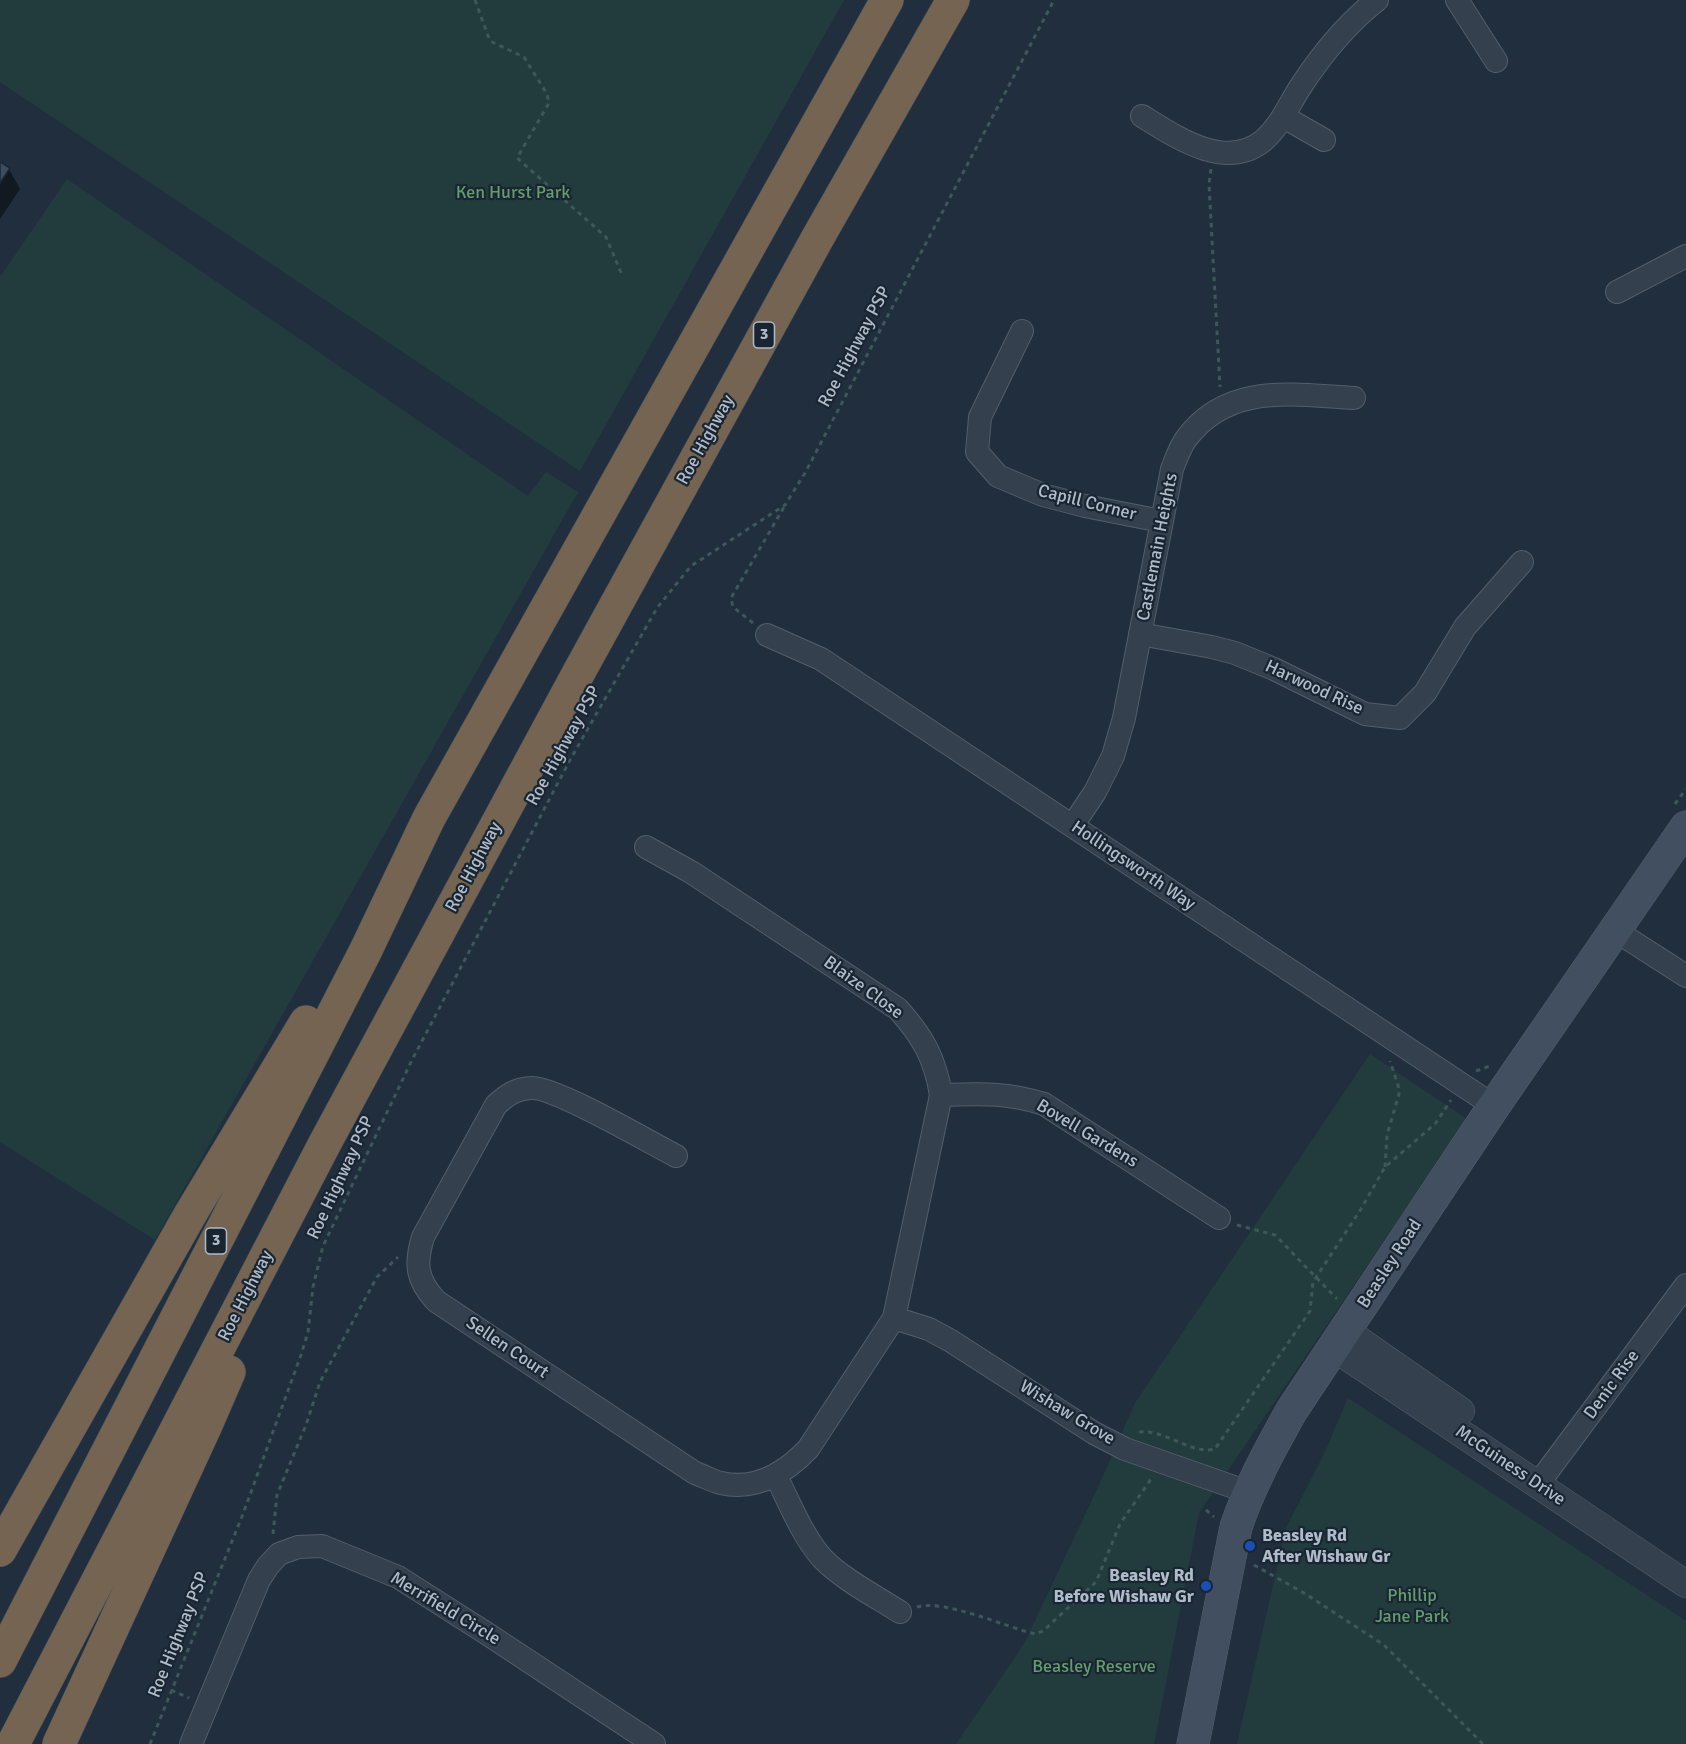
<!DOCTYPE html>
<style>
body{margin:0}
canvas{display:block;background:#202e3d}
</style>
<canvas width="1686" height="1744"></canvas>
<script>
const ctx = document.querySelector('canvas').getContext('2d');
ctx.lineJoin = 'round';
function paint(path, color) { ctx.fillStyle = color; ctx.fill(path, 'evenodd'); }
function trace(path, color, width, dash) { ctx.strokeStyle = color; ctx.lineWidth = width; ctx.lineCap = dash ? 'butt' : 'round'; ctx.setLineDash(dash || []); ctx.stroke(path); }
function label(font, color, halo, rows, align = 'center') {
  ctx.font = font + ' Signika,sans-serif'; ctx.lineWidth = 4.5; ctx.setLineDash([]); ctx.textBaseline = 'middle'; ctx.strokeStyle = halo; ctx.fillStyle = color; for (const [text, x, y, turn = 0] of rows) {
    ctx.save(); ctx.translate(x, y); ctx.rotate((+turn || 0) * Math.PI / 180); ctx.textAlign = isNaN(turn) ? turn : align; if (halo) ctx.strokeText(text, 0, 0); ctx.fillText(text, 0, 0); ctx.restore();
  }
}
paint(new Path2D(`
 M0 0H844L580 471 0 82Z
 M67 179 528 496 546 472 578 492 155 1240 0 1142V277Z
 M1370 1054 1467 1119 1199 1513 1154 1744H956L1024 1644 1100 1483 1135 1403Z
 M1348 1398 1686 1621V1744H1237L1286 1528 1324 1454Z`), '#223c3e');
paint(new Path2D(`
 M0 163 9 169 20 189 0 219Z`), '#0007');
const building = new Path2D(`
 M0 162 10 168 0 183Z`);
paint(building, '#3c4d5d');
trace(building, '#1c2734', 1.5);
const minor = new Path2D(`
 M1457 0 1496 61
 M1142 116C1176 137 1226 172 1264 140 1281 125 1289 104 1301 86 1322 54 1346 24 1377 0
 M1284 117 1324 140
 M1617 292 1686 256
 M1022 331 980 417 977 452 998 476 1043 495 1085 506 1161 521
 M1140 634 1212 647 1235 653 1274 669 1365 714 1400 718 1425 693 1465 627 1522 562
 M767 635 821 659 1494 1106
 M1073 825 1095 792 1113 756 1124 718 1172 469C1176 459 1180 447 1186 439 1228 382 1294 395 1354 398
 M646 847 691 872 898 1009C923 1037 935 1058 941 1095L894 1318 808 1449C785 1473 756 1491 721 1483 712 1481 704 1476 695 1473L436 1301C416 1279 415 1264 423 1237L496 1105C507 1095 515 1089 531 1088 554 1086 651 1143 676 1156
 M1616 931 1686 976
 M941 1095C980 1094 1006 1092 1044 1104L1219 1218
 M894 1318 929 1329 951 1341 1094 1433 1125 1449 1248 1492
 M776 1476C790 1504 802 1535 822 1558 842 1579 875 1596 900 1612
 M1538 1484 1686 1285
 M191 1744 259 1580 268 1566 279 1554 298 1547 322 1546 398 1577 486 1633 654 1744`);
const tertiary = new Path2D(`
 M1346 1331 1461 1411
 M1334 1348 1686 1584`);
const secondary = new Path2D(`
 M1193 1744 1236 1527C1250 1485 1271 1448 1292 1410L1494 1106 1686 827`);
const motorway = new Path2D(`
 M0 1550 191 1213 306 1022
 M0 1661 365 952 429 818 887 0
 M13 1744 325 1143 579 672 817 239 953 0
 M59 1744 206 1425 229 1372`);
trace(minor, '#535e6b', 24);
trace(tertiary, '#535e6b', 28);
trace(secondary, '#535e6b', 33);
trace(motorway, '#404b58', 34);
trace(new Path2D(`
 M475 0 490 41 524 57 547 94 549 103 517 158 606 237 622 275
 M1211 169 1209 184 1220 387
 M753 623 733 607 731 598 784 507
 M1675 804 1686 789
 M1476 1071 1490 1066
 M1385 1167 1387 1135 1399 1094 1398 1085 1390 1061
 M1237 1225 1275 1235 1337 1299
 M1139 1432C1165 1429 1191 1455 1215 1449L1310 1311 1313 1282 1361 1209 1385 1167 1435 1124 1451 1100
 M1206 1510 1214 1517
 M273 1534 277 1495 306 1425 320 1382 377 1277 398 1257
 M1254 1565 1304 1593 1384 1645 1483 1744
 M917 1607C944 1599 1006 1627 1035 1634L1043 1631 1096 1582 1120 1524 1151 1479
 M171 1690 189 1698
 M150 1744 243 1514 301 1355 308 1332 313 1287 323 1246 412 1060 570 760 657 608 691 566 785 505 805 473 1054 0`), '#3d5858', 3, [4.5, 4.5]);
trace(minor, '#34404d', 22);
trace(tertiary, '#34404d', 27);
trace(secondary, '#424f60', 32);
trace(motorway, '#746451', 33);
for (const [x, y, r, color] of [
 [1250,1546,6,"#1a4fb4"],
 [1206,1586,6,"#1a4fb4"]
]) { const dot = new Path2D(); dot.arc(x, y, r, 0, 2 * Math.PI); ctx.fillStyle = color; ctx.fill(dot); trace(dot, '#1a2532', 2); }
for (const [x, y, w] of [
 [764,335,21],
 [216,1241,21]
]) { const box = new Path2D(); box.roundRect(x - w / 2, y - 13, w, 26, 4.5); ctx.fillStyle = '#1a2532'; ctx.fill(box); trace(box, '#b0bbc9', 1.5); }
label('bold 16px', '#b0bbc9', null, [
 ["3",764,335],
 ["3",216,1241]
]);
label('18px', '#659c6e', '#1a2532', [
 ["Ken Hurst Park",513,193],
 ["Phillip",1412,1596],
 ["Jane Park",1412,1617],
 ["Beasley Reserve",1094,1667]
]);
label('18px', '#b0bbc9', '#1a2532', [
 ["Roe Highway PSP",855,347,-62],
 ["Roe Highway",706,440,-61],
 ["Capill Corner",1087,503,14],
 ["Castlemain Heights",1158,547,-79],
 ["Harwood Rise",1314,688,25],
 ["Roe Highway PSP",564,746,-61],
 ["Hollingsworth Way",1133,866,34],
 ["Roe Highway",474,867,-62],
 ["Blaize Close",863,988,36],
 ["Bovell Gardens",1087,1134,31],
 ["Roe Highway PSP",341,1178,-65],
 ["Beasley Road",1390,1264,-57],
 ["Roe Highway",246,1296,-63],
 ["Sellen Court",507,1348,34],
 ["Denic Rise",1612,1385,-54],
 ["Wishaw Grove",1067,1413,31],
 ["McGuiness Drive",1510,1466,34],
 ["Merrifield Circle",445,1609,31],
 ["Roe Highway PSP",179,1635,-68]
]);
label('bold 18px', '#b0bbc9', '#1a2532', [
 ["Beasley Rd",1262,1536],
 ["After Wishaw Gr",1262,1557],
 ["Beasley Rd",1194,1576,"right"],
 ["Before Wishaw Gr",1194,1597,"right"]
], 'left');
</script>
